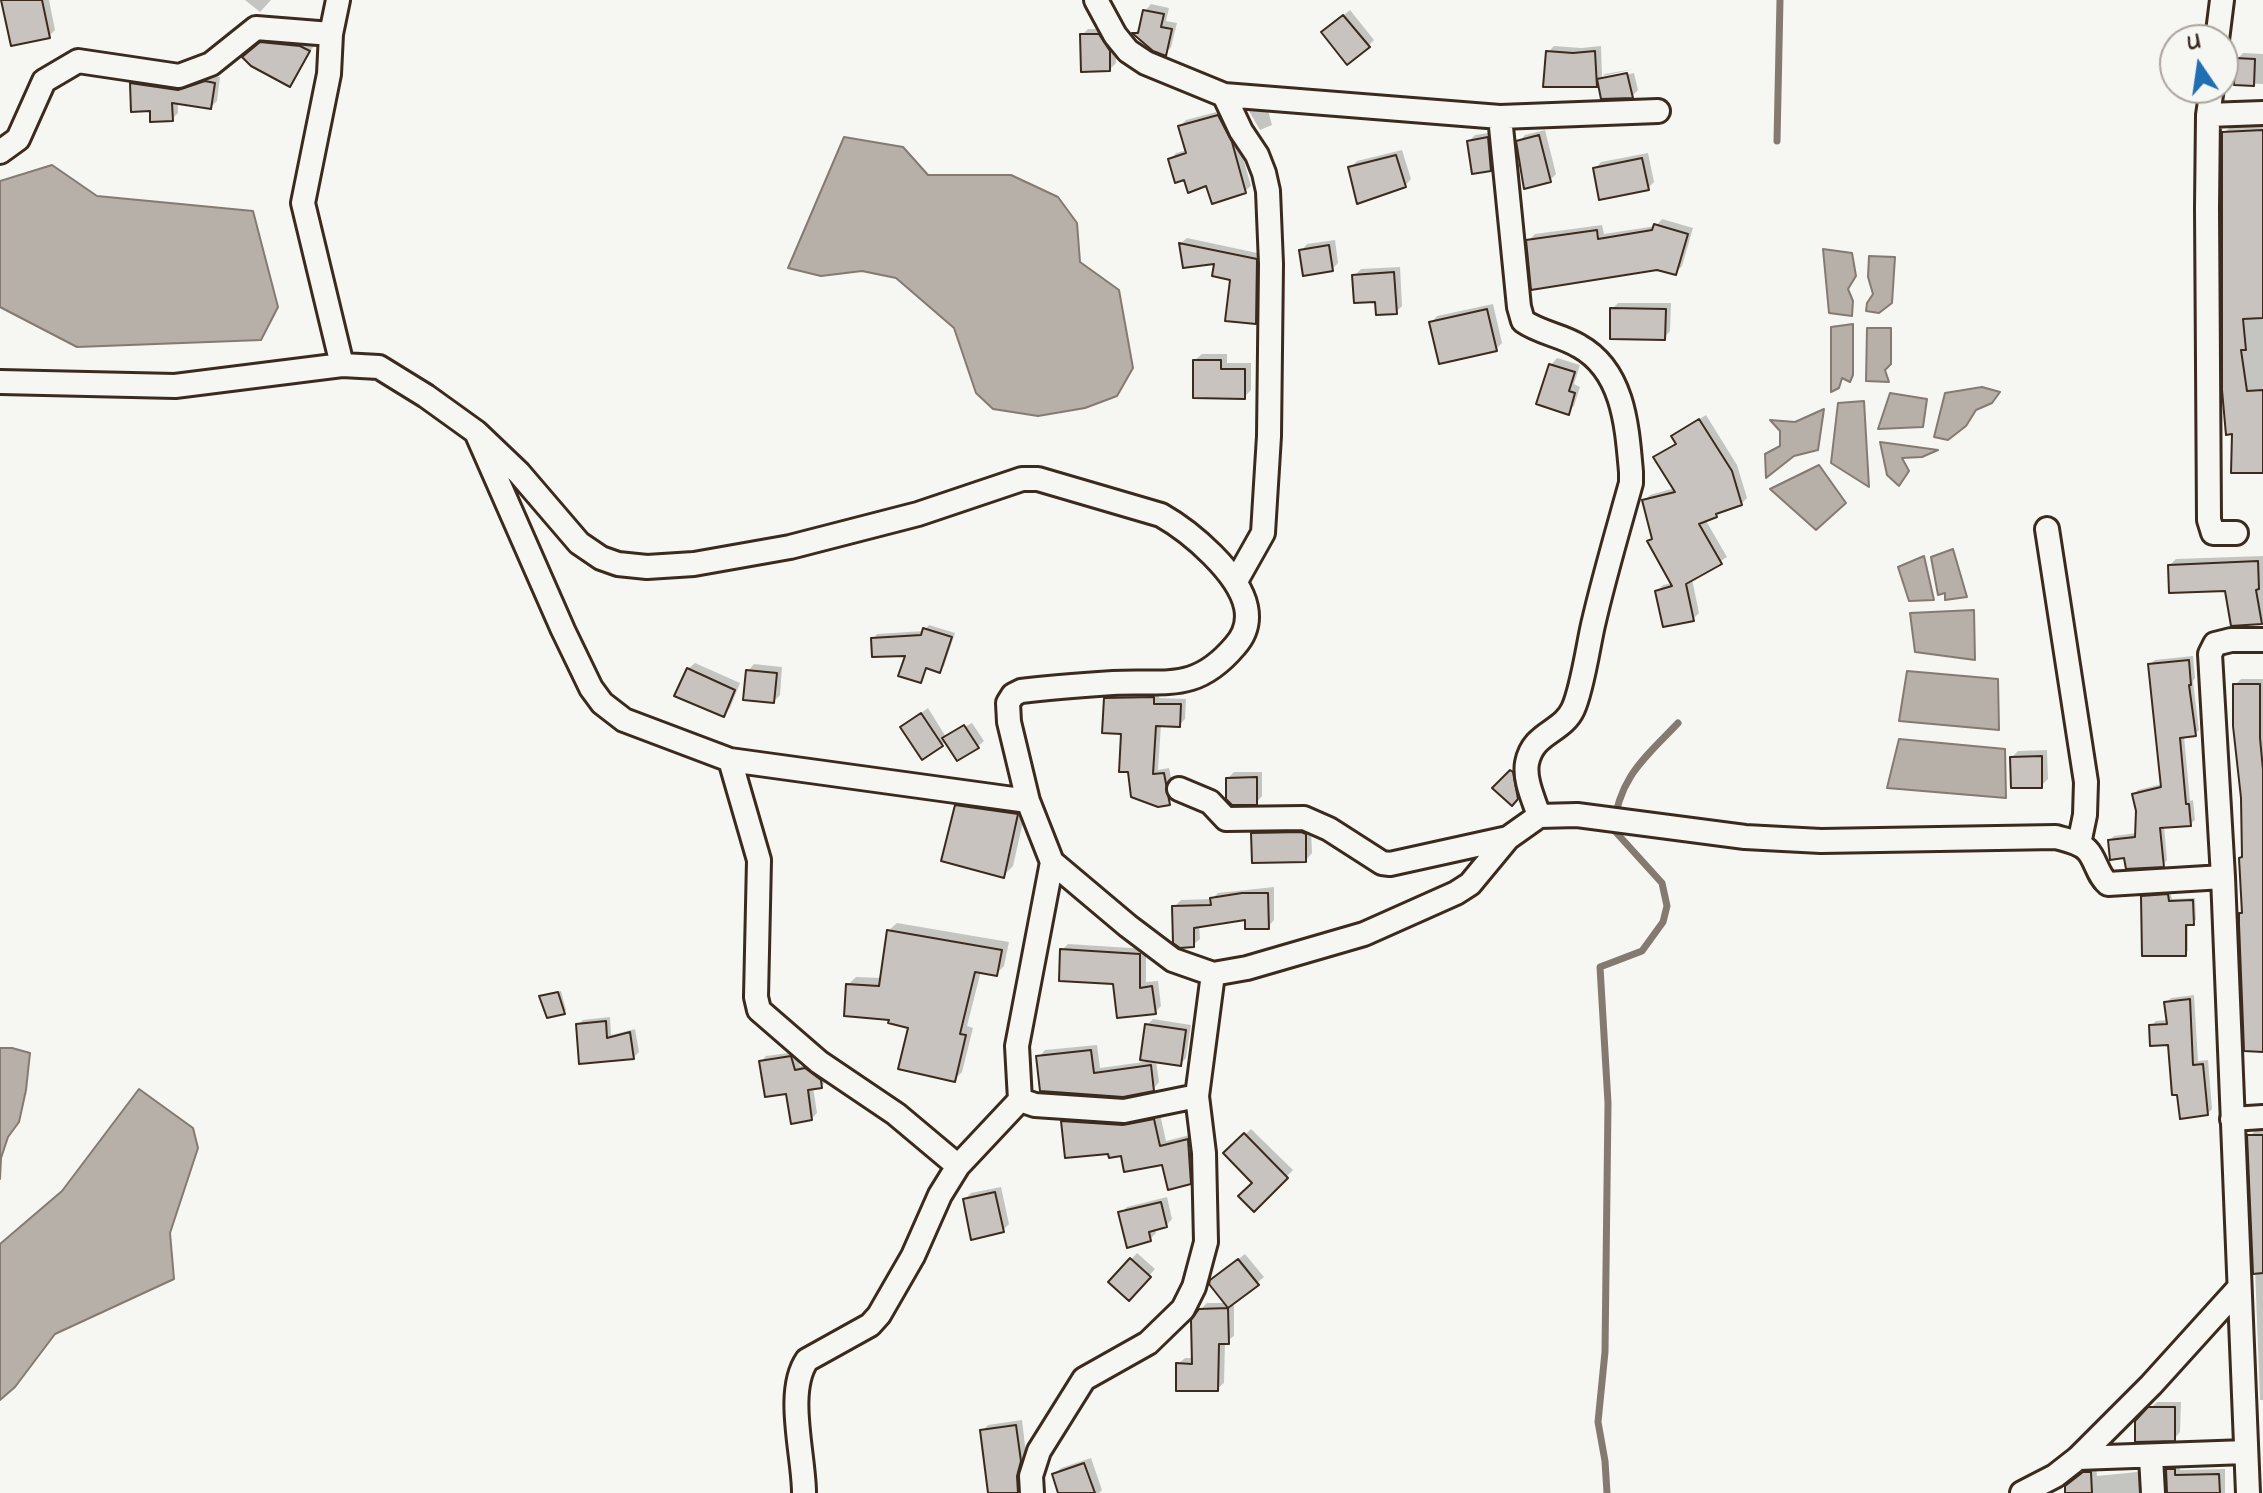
<!DOCTYPE html>
<style>
body{margin:0}
#map{position:relative;width:2263px;height:1493px;overflow:hidden;background:#f6f6f2;font-family:"Architects Daughter",sans-serif}
canvas{display:block}
.north{position:absolute;left:2159px;top:24px;width:80px;height:80px;box-sizing:border-box;background:#f6f6f2;border:2px solid #aba49d;border-radius:50%;rotate:347deg;font-size:22px;font-weight:700;line-height:32px;text-align:center;color:#3b2a1e}
.north::after{content:'';display:block;margin:auto;width:28px;height:36px;background:#1f6fb2;clip-path:polygon(50% 0,100% 100%,50% 72%,0 100%)}
</style>
<div id="map">
<canvas width="2263" height="1493"></canvas>
<div class="north">U</div>
</div>
<script>
const ctx = document.querySelector('canvas').getContext('2d');
ctx.lineJoin = 'round';
function paint(path, color) { ctx.fillStyle = color; ctx.fill(path, 'evenodd'); }
function trace(path, color, width, dash) { ctx.strokeStyle = color; ctx.lineWidth = width; ctx.lineCap = dash ? 'butt' : 'round'; ctx.setLineDash(dash || []); ctx.stroke(path); }
const water = new Path2D(`
 M844 137 903 147 928 175H1011L1058 197 1077 223 1080 262 1119 290 1133 368 1117 396 1085 408 1038 416 993 409 976 393 954 328 896 278 862 271 821 276 788 268Z
 M52 165 97 196 253 211 278 307 261 340 77 347 0 307V181Z
 M1823 249 1852 253 1856 276 1848 289 1853 301 1852 316 1829 313Z
 M1869 256 1895 257 1892 303 1879 313 1866 311 1867 303 1873 294 1868 277Z
 M1853 324V375L1850 382 1842 378 1839 388 1831 392V327Z
 M1867 328H1891V364L1885 370 1889 382 1866 381Z
 M1982 387 2000 392 1992 403 1976 410 1966 426 1948 440 1934 437 1945 393Z
 M1890 393 1927 399 1923 427 1878 429Z
 M1864 401 1869 487 1831 463 1838 403Z
 M1824 409 1818 450 1794 456 1766 478 1765 454 1780 446V431L1770 420 1795 422Z
 M1880 442 1938 450 1922 457 1902 458 1909 471 1899 486 1887 475Z
 M1819 465 1846 503 1816 530 1770 489Z
 M1953 549 1967 597 1945 600V593L1938 595 1931 557Z
 M1924 556 1934 600 1909 601 1898 567Z
 M1974 610 1975 660 1915 652 1910 613Z
 M1907 671 1998 679 1999 730 1899 721Z
 M1899 739 2005 749 2006 798 1887 788Z
 M0 1048H12L30 1053 26 1090 19 1122 8 1137 1 1158 0 1179Z
 M139 1089 193 1128 198 1148 170 1233 174 1279 55 1334 15 1387 0 1400V1244L62 1191Z`);
paint(water, '#b6b0a9');
trace(water, '#857a71', 2);
paint(new Path2D(`
 M3 0H49L55 30 49 36Z
 M245 0H271L260 12Z
 M1151 4 1169 8 1166 21 1177 23 1171 47 1165 54 1135 33 1140 28 1145 11Z
 M1350 10 1374 40 1368 46 1330 26Z
 M1088 29H1105L1115 44 1116 63 1110 69 1082 35Z
 M269 37 307 40 315 44 289 85 250 51Z
 M1554 46 1581 48 1601 46 1602 77 1605 74 1634 69 1603 76V80L1634 73 1638 90 1632 96 1599 82 1596 85 1548 52Z
 M2243 53 2263 54V84L2236 83 2237 59Z
 M213 76 220 77 217 101 211 107 178 102V113L172 119 152 109 132 84 138 78 185 84Z
 M1252 109 1268 110 1272 125 1260 130 1249 111Z
 M1224 110 1237 136 1251 186 1245 191 1185 178 1171 159 1176 153 1187 150 1180 126 1186 120Z
 M2263 124V471H2233L2224 133 2230 127Z
 M1545 130 1556 174 1550 180 1519 142 1525 135Z
 M1494 132 1497 163 1490 169 1469 141 1475 135Z
 M1402 150 1411 179 1405 186 1350 168 1357 161Z
 M1648 153 1654 182 1648 188 1595 169 1601 162Z
 M1662 219 1693 228 1682 266 1675 273 1528 241 1535 234 1602 225 1604 234 1656 226Z
 M1187 238 1262 254 1261 316 1256 322 1233 278 1217 262 1185 266 1181 243Z
 M1335 240 1338 263 1332 269 1301 251 1307 244Z
 M1400 267 1402 306 1396 312 1377 300 1354 276 1361 269Z
 M1618 303H1671L1670 331 1664 338 1612 309Z
 M1493 304 1502 343 1496 349 1431 323 1437 316Z
 M1202 354H1227V363H1251V390L1244 397 1195 360Z
 M1557 358 1580 365 1574 384 1580 387 1574 406 1568 412 1538 403 1551 365Z
 M1706 415 1737 465 1747 498 1741 504 1721 510 1705 519 1727 557 1692 579 1699 613 1693 619 1657 591 1663 585 1673 583 1654 538 1644 501 1650 495 1675 488 1656 457 1677 442 1680 431Z
 M2263 556V621L2233 624 2227 589 2170 565 2176 559Z
 M929 625 955 633 944 666 940 671 928 667 921 681 908 653 873 639 877 634 924 631Z
 M2193 656 2195 678 2193 681 2199 730 2195 734 2184 736 2190 801 2193 800 2195 820 2190 824 2164 826 2167 860 2163 865 2126 856 2110 840 2114 836 2137 833 2138 811 2134 794 2138 790 2162 784 2150 664 2155 660Z
 M695 663 740 683 730 708 723 715 688 669Z
 M754 664 782 667 780 695 774 701 748 671Z
 M2241 679H2263V1050L2244 911 2243 797 2235 685Z
 M1112 692H1159V698L1186 699 1185 719 1179 725H1161L1158 770 1169 768 1175 797 1169 803 1123 732 1106 698Z
 M928 708 946 737 972 723 984 741 977 747 946 740 942 745 902 727Z
 M2047 750 2048 779 2041 786 2012 757 2018 751Z
 M1517 765 1523 791 1512 804 1495 788Z
 M1234 772H1262V796L1256 803 1228 778Z
 M966 796 1027 804 1013 866 1003 876 956 806Z
 M1260 827 1311 829 1312 853 1306 860 1254 834Z
 M1274 887V920L1268 927 1247 918 1199 925 1200 939 1193 945 1175 906 1181 900 1212 899 1218 893Z
 M2170 893 2172 899 2195 898 2196 920 2188 923V951L2185 954 2143 897 2146 894Z
 M897 923 1009 942 1004 966 996 974 981 971 967 1026 973 1028 962 1072 954 1080 910 1026 892 1018 848 985 856 977 882 978 888 931Z
 M1068 944 1146 949V982L1158 981 1161 1006 1155 1012 1115 982 1062 950Z
 M561 991 566 1010 564 1013 541 996Z
 M2194 995 2198 1061 2208 1060 2212 1109 2207 1114 2170 1042 2151 1026 2156 1021 2168 1020 2166 1003 2171 998Z
 M610 1017 611 1035 635 1029 639 1052 634 1057 578 1025 583 1020Z
 M1153 1019 1191 1025 1186 1058 1180 1064 1156 1061 1159 1082 1153 1089 1123 1095 1039 1057 1045 1050 1097 1045 1100 1068 1151 1061 1147 1025Z
 M796 1052 800 1066 811 1064 826 1075 827 1081 821 1086 813 1087 817 1113 811 1119 761 1062 766 1056Z
 M1160 1114 1166 1141 1194 1134 1196 1176 1190 1182 1164 1163 1122 1154 1063 1122 1069 1115Z
 M1251 1129 1293 1170 1254 1209 1255 1183 1226 1153Z
 M2256 1130H2263V1400H2260L2250 1136Z
 M1001 1187 1009 1224 1003 1230 965 1199 971 1193Z
 M1167 1197 1172 1219 1166 1226 1155 1228 1156 1233 1150 1239 1120 1213 1127 1207Z
 M1137 1253 1155 1269 1129 1298 1111 1282Z
 M1245 1254 1264 1277 1234 1302V1336L1225 1342 1224 1383 1217 1389 1178 1364 1185 1358H1194L1200 1310 1207 1303H1226L1219 1274Z
 M2157 1402H2181L2180 1432 2174 1439 2137 1422Z
 M1022 1420 1026 1454 1022 1469V1493H991L982 1431 988 1425Z
 M1091 1458 1102 1490 1099 1493H1061L1054 1474 1061 1468Z
 M2180 1463V1470L2225 1469V1493H2168V1470L2174 1464Z
 M2143 1465 2146 1493H2067L2073 1480 2091 1467 2096 1466 2097 1476 2137 1472Z`), '#0003');
trace(new Path2D(`
 M1777 141 1780 0
 M1607 1493 1605 1461 1598 1422 1605 1352 1608 1103 1600 967 1642 951 1663 922 1667 906 1662 883 1613 829C1620 776 1643 760 1678 723`), '#857a71', 7);
const building = new Path2D(`
 M1 0H42L50 38 11 46Z
 M1143 10 1164 14 1161 27 1172 29 1166 56 1153 51 1132 33H1138Z
 M1343 15 1370 47 1347 65 1321 32Z
 M1080 34H1099L1110 51V71L1081 72Z
 M260 42 300 46 310 51 290 87 251 66 242 57Z
 M1546 51 1573 53 1595 51 1597 87H1543Z
 M2235 58 2255 59 2254 86 2234 85Z
 M1627 73 1633 98 1601 99 1597 79Z
 M205 81 215 83 211 109 172 103 173 121 150 122V111L131 112 130 83 178 90Z
 M1218 115 1232 142 1246 193 1212 204 1206 186 1188 193 1184 180 1175 183 1168 159 1186 153 1178 126Z
 M2263 130V318L2243 319 2246 350H2241L2247 391 2263 390V473H2231L2232 434 2226 435 2222 390V132Z
 M1539 135 1551 182 1524 189 1516 141Z
 M1488 137 1491 171 1472 174 1467 141Z
 M1396 155 1406 187 1357 204 1348 167Z
 M1642 158 1649 190 1599 200 1593 168Z
 M1654 224 1688 234 1676 275 1657 270 1531 290 1526 240 1597 230 1598 239 1652 230Z
 M1179 243 1257 259 1256 324 1225 321 1230 280 1212 276 1214 264 1183 268Z
 M1329 245 1333 271 1303 276 1299 250Z
 M1394 272 1397 314 1376 315 1375 302 1354 303 1352 275Z
 M1610 308 1666 309 1665 340 1610 339Z
 M1487 309 1497 351 1439 364 1429 322Z
 M1193 360H1221V369H1245V399L1193 398Z
 M1549 364 1575 372 1569 391 1575 393 1569 415 1536 404Z
 M1699 419 1732 471 1742 505 1716 514 1717 517 1699 524 1722 564 1686 584 1694 621 1663 627 1655 591 1672 586 1647 541 1652 539 1642 500 1675 492 1653 457 1676 444 1671 436Z
 M2258 561 2259 589 2256 590 2262 624 2231 626 2225 591 2169 593 2168 565Z
 M923 628 952 637 940 673 926 668 921 683 898 676 905 656 872 657 871 638 921 635Z
 M2189 660 2191 685H2189L2196 736 2180 738 2186 804H2189L2191 826 2160 828 2164 867 2126 869 2124 858 2110 860 2108 840 2135 837 2136 811 2132 794 2161 787 2148 664Z
 M687 668 735 690 724 717 674 696Z
 M746 670 777 673 774 703 743 700Z
 M2233 684H2260V738L2263 770V1052L2244 1051 2239 924V913H2242L2239 858 2242 857 2241 798 2233 726Z
 M1154 697V704H1181L1180 727 1156 726 1153 774 1164 773 1170 805 1158 807 1131 797 1128 772H1119L1121 734 1102 733 1104 698Z
 M921 713 943 746 922 760 900 727Z
 M964 725 979 748 957 761 942 738Z
 M2042 756V788H2011L2010 757Z
 M1510 770 1513 772 1518 799 1512 806 1492 788Z
 M1257 777V805H1232L1226 799V778Z
 M955 805 1018 814 1004 878 941 861Z
 M1301 832 1306 834V862L1252 863 1251 833Z
 M1242 893H1268L1269 929H1245V920L1194 928V947L1180 948 1173 943 1172 906 1211 905 1210 898Z
 M2168 894 2169 901 2193 900 2194 925H2186V956H2142L2141 896Z
 M887 930 1002 950 997 976 975 972 960 1034 966 1035 955 1082 898 1069 908 1028 888 1023 889 1020 844 1016 846 984 879 986Z
 M1060 949 1140 954V988L1152 986 1156 1014 1117 1018 1113 984 1059 981Z
 M558 992 565 1014 547 1018 539 996Z
 M2190 999 2193 1065 2203 1064 2208 1115 2180 1119 2177 1095H2172L2168 1045 2150 1046 2149 1025 2167 1024 2164 1002Z
 M606 1021 607 1038 630 1032 634 1059 579 1064 576 1024Z
 M1145 1024 1186 1030 1181 1066 1140 1060Z
 M1091 1050 1094 1073 1151 1065 1154 1091 1123 1097 1040 1091 1036 1056Z
 M791 1056 795 1070 805 1068 821 1080 822 1088 808 1090 812 1120 791 1124 786 1094 765 1097 759 1061Z
 M1154 1119 1160 1146 1188 1139 1191 1184 1168 1190 1162 1165 1124 1172 1121 1156 1109 1158 1108 1154 1065 1158 1061 1121 1123 1125Z
 M1244 1133 1288 1178 1254 1212 1238 1196 1252 1183 1223 1153Z
 M2247 1135H2263V1273L2253 1274Z
 M995 1192 1004 1232 971 1240 963 1199Z
 M1161 1202 1167 1227 1149 1232 1151 1241 1127 1248 1118 1212Z
 M1130 1258 1151 1277 1129 1301 1108 1282Z
 M1238 1259 1259 1285 1228 1308 1209 1284 1210 1280Z
 M1228 1308 1229 1344H1219L1218 1391H1176V1363L1192 1364 1191 1320 1199 1309Z
 M2148 1407H2175V1441L2135 1442V1421Z
 M1016 1425 1021 1461 1017 1476 1018 1493H988L980 1430Z
 M1084 1463 1095 1493H1058L1052 1474Z
 M2166 1469H2175V1475L2219 1474 2220 1493H2167Z
 M2083 1472H2091L2092 1493H2065V1486Z`);
paint(building, '#c8c3be');
trace(building, '#3b2a1e', 2);
const minor = new Path2D(`
 M338 0 331 34 329 74 303 203 342 365
 M1096 0 1115 35 1128 51 1146 63 1224 95 1500 117 1658 111
 M2217 40 2222 0
 M2212 88 2208 115 2207 208 2209 520 2213 533H2236
 M1224 95 1241 131 1257 155 1264 173 1268 191 1271 264 1269 436 1263 533 1236 581
 M2208 115 2263 113
 M1500 117 1519 307 1523 321C1540 333 1561 335 1579 346 1624 371 1627 427 1631 472V483C1618 530 1604 577 1593 625 1588 647 1582 690 1573 709 1562 733 1533 732 1527 763 1524 780 1534 800 1539 816
 M0 152 18 139 44 81 78 61 179 76 211 64 256 28 331 34
 M0 382 175 386 342 365 379 367 426 396 476 432 563 630 591 688 602 703 624 720 730 760 1028 801
 M476 432 519 473 579 543 601 558 618 564 647 567 694 564 790 547 918 514 1022 479H1038L1161 515C1191 532 1239 573 1246 607 1249 622 1245 635 1235 646 1195 693 1166 680 1113 683 1082 685 1052 687 1021 691L1013 695 1008 703 1009 722 1028 801 1052 862 1017 1046 1020 1100 958 1166 940 1195 913 1256 879 1315 870 1325 807 1360C785 1392 804 1455 804 1493
 M2047 529 2086 782 2085 815 2079 844
 M730 760 759 860 756 997 759 1010 819 1062 896 1114 958 1166
 M1179 789 1210 802 1226 819 1304 818 1329 829 1382 863 1390 864 1508 838
 M1052 862 1128 926 1173 960 1213 974 1247 968 1364 934 1456 893 1470 884 1508 838 1539 816 1577 815 1745 837 1821 841 2056 837C2066 840 2079 842 2087 850 2096 859 2097 875 2108 884L2223 877
 M1020 1100 1035 1105 1124 1111 1197 1096
 M2232 1119 2263 1117
 M2151 1457 2153 1493
 M2078 1458 2246 1452
 M1032 1493 1031 1476 1039 1451 1084 1379 1148 1343 1183 1309 1194 1287 1206 1242 1204 1153 1197 1096 1213 974
 M2022 1493 2055 1476 2078 1458 2151 1385 2238 1289
 M2248 1493 2223 877 2210 654 2215 644 2231 640H2263`);
trace(minor, '#3b2a1e', 28);
trace(minor, '#f6f6f2', 22);
</script>
